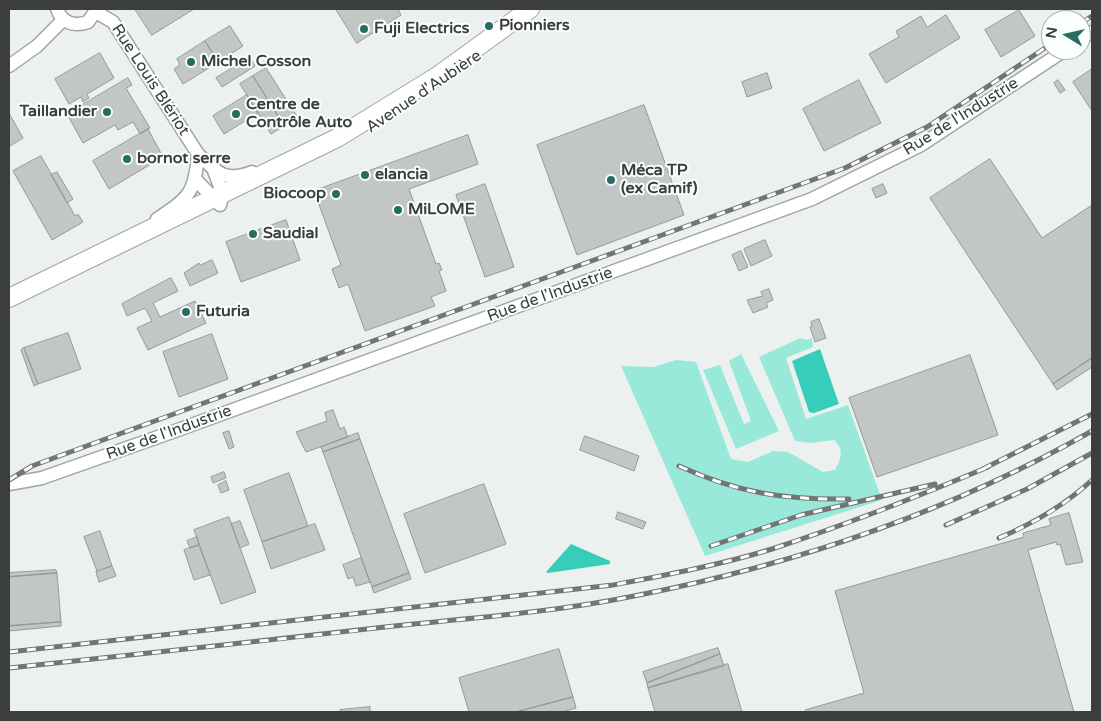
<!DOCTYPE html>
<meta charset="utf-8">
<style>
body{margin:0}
#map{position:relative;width:1101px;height:721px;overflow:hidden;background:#ecf1f0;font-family:"Varela Round",sans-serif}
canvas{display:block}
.frame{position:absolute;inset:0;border:10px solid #3c3d3d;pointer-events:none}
.north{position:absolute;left:1041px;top:10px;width:50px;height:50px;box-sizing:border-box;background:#fafefd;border:1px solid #aeb1b0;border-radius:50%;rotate:279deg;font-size:14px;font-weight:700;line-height:20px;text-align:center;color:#3c3d3d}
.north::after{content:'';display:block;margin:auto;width:18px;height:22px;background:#256c62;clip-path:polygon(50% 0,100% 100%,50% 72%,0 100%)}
</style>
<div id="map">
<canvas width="1101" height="721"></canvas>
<div class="frame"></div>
<div class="north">N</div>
</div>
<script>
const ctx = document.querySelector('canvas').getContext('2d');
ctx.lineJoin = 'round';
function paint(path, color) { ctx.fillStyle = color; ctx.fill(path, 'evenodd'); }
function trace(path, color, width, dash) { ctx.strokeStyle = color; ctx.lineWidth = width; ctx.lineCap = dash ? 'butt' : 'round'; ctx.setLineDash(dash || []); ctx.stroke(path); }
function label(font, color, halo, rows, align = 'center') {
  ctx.font = font + ' "Varela Round",sans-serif'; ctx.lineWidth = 4; ctx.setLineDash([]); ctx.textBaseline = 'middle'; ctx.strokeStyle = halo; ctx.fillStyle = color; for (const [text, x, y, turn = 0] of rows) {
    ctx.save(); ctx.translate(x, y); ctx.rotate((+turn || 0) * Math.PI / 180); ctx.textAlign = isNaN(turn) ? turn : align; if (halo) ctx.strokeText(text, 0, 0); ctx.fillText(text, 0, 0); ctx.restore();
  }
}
paint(new Path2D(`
 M800 338 807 340 812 338 813 347 786 358 806 419 848 405 882 500 705 556 621 366 653 367 676 360 696 362 731 459 748 462 773 451 788 452 823 472 835 470C841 458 845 450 834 440L811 443 795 441 759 357Z
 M741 354 779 431 736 449 703 370 720 365 744 424 751 421 729 361Z`), '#98e9da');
paint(new Path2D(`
 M820 349 839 404 814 413 809 412 792 361Z
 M571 544 610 561V564L548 573 546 572Z`), '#36ceb9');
const building = new Path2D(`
 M135 9H194L152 35Z
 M336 9H398L401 15 357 43Z
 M1019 10 1035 36 1001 57 985 30Z
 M946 15 960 38 886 83 869 54 899 37 896 31 921 16 927 27Z
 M230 26 243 46 218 62 205 41Z
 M205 41 214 56 200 64 204 71 183 84 174 69 180 65 177 59Z
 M100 53 114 78 87 94 89 98 83 102 81 97 69 104 55 79Z
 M214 56 218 62 204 71 200 64Z
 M250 57 255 66 222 87 216 78Z
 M266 68 300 121 298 124 293 121 284 126 253 76Z
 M1092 69V111L1073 82Z
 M767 73 772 88 747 97 742 82Z
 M253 76 284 126 271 134 240 84Z
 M128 78 132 85 126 88 150 128 140 134 133 122 118 130 115 125 83 143 67 114Z
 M859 80 881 123 824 151 803 109Z
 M1058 80 1065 90 1060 93 1054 83Z
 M247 95 258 113 224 134 213 116Z
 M644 105 684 215 577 255 537 145Z
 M9 113 23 138 10 146 9 144Z
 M148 129 163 157 109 189 93 161Z
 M468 135 478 164 409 189 436 264 439 263 442 270 439 271 446 291 431 297 435 306 365 331 348 284 339 288 332 269 341 265 314 191Z
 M41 156 75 216 78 214 83 222 52 240 13 171Z
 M990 159 1042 238 1092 205V358L1053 384 930 198Z
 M57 172 73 199 67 203 51 175Z
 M485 184 514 267 485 277 456 195Z
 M883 184 887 193 876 198 872 189Z
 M286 220 300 260 241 282 226 242Z
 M765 240 772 256 751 266 744 249Z
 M741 251 748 267 739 271 732 255Z
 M212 260 218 273 190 286 184 273 199 263 200 265Z
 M171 278 178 291 153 303 160 317 195 301 206 323 148 350 137 328 152 321 145 308 127 316 122 304Z
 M769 289 773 300 766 303 768 307 753 313 747 300 763 296 761 292Z
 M819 319 826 338 815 342 810 327 812 326 811 322Z
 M68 333 81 369 38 384 24 348Z
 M212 334 228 379 179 397 163 352Z
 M24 348 38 384 34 386 21 350Z
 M970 355 998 435 877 477 849 398Z
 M1092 358V367L1057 390 1053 384Z
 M333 410 340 429 344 427 348 437 306 452 296 432 327 421 325 413Z
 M229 431 234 447 229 449 223 433Z
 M358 433 360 439 323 452 321 447Z
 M585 436 639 456 634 471 580 450Z
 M360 439 409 573 372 587 323 452Z
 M224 472 226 478 213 483 211 477Z
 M289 473 308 526 262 542 244 490Z
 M226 481 229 490 221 493 218 485Z
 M484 484 506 544 425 573 404 514Z
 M618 512 646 522 643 529 616 519Z
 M1069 513 1083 562 1066 565 1060 544 1057 545 1056 542 1028 550 1074 712H806L805 710 864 693 835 591 1024 537 1023 533 1051 525 1049 519Z
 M229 517 256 592 221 604 194 530Z
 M240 521 249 544 240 548 231 524Z
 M315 524 325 550 271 569 262 542Z
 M100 531 112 566 97 571 84 537Z
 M197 537 199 545 190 548 187 541Z
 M199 545 210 575 194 580 184 550Z
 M361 558 370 582 356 586 353 577 348 579 343 565Z
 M112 566 116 576 99 582 96 572Z
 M56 570 57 573 9 577V573Z
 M57 573 61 622 9 626V577Z
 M409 573 411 579 374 593 372 587Z
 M61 622V626L9 631V626Z
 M718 648 720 654 647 683 643 672Z
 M559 649 573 697 516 712H469L459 678Z
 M720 654 724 666 648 688 647 683Z
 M728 664 742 712H655L648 688Z
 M573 697 576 708 562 712H516Z
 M370 707V712H340V710Z`);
paint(building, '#c2c7c6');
trace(building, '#949897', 1);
const minor = new Path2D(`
 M57 9C62 23 74 27 88 22L97 9
 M96 12 113 22 198 154C216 172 226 183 252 172
 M1081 39 1092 32
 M9 66 37 46 63 20
 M196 180 220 205 223 194 214 171
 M157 219C189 198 195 193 198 154
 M9 484 42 478 175 431 812 199 921 145 1065 50`);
const secondary = new Path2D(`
 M9 298 337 138 436 77 530 9`);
trace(minor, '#a0a4a3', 15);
trace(secondary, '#a0a4a3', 20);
trace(minor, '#fff', 12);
trace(secondary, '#fff', 18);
const rail = new Path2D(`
 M1081 23 1092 16
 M679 466C738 493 784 500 849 499
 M983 469 1092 414
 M9 480 32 466 845 168 927 127 1051 44
 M946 525 1027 489 1092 453
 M999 538C1034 523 1064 506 1092 480
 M711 546 801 515 935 484
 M9 652 613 585C666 575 720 565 772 549 845 525 917 497 988 467
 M9 668C137 654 266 641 394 626 474 618 555 612 634 596 794 565 951 511 1092 431`);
trace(rail, '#737575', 5);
trace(rail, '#fafefd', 3, [9]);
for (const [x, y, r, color] of [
 [489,26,5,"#256c62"],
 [364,29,5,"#256c62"],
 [191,62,5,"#256c62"],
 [107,112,5,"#256c62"],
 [236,114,5,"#256c62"],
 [127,159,5,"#256c62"],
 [365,175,5,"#256c62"],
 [611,180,5,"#256c62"],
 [336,194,5,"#256c62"],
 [398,210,5,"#256c62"],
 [253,234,5,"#256c62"],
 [186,312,5,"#256c62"]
]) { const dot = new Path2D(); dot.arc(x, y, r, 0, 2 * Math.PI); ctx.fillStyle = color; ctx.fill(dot); trace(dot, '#fafefd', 2); }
label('bold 16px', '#3c3d3d', '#fafefd', [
 ["Pionniers",499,26],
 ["Fuji Electrics",374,29],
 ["Michel Cosson",201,62],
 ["Centre de",246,105],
 ["Contrôle Auto",246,123],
 ["Taillandier",97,112,"right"],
 ["bornot serre",137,159],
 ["Méca TP",621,171],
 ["(ex Camif)",621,189],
 ["elancia",375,175],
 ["Biocoop",326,194,"right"],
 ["MiLOME",408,210],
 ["Saudial",263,234],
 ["Futuria",196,312]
], 'left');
label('16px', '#3c3d3d', '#fafefd', [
 ["Rue Louis Blériot",150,80,57],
 ["Avenue d'Aubière",424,92,-34],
 ["Rue de l'Industrie",961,117,-32],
 ["Rue de l'Industrie",550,295,-20],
 ["Rue de l'Industrie",169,433,-20]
]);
</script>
